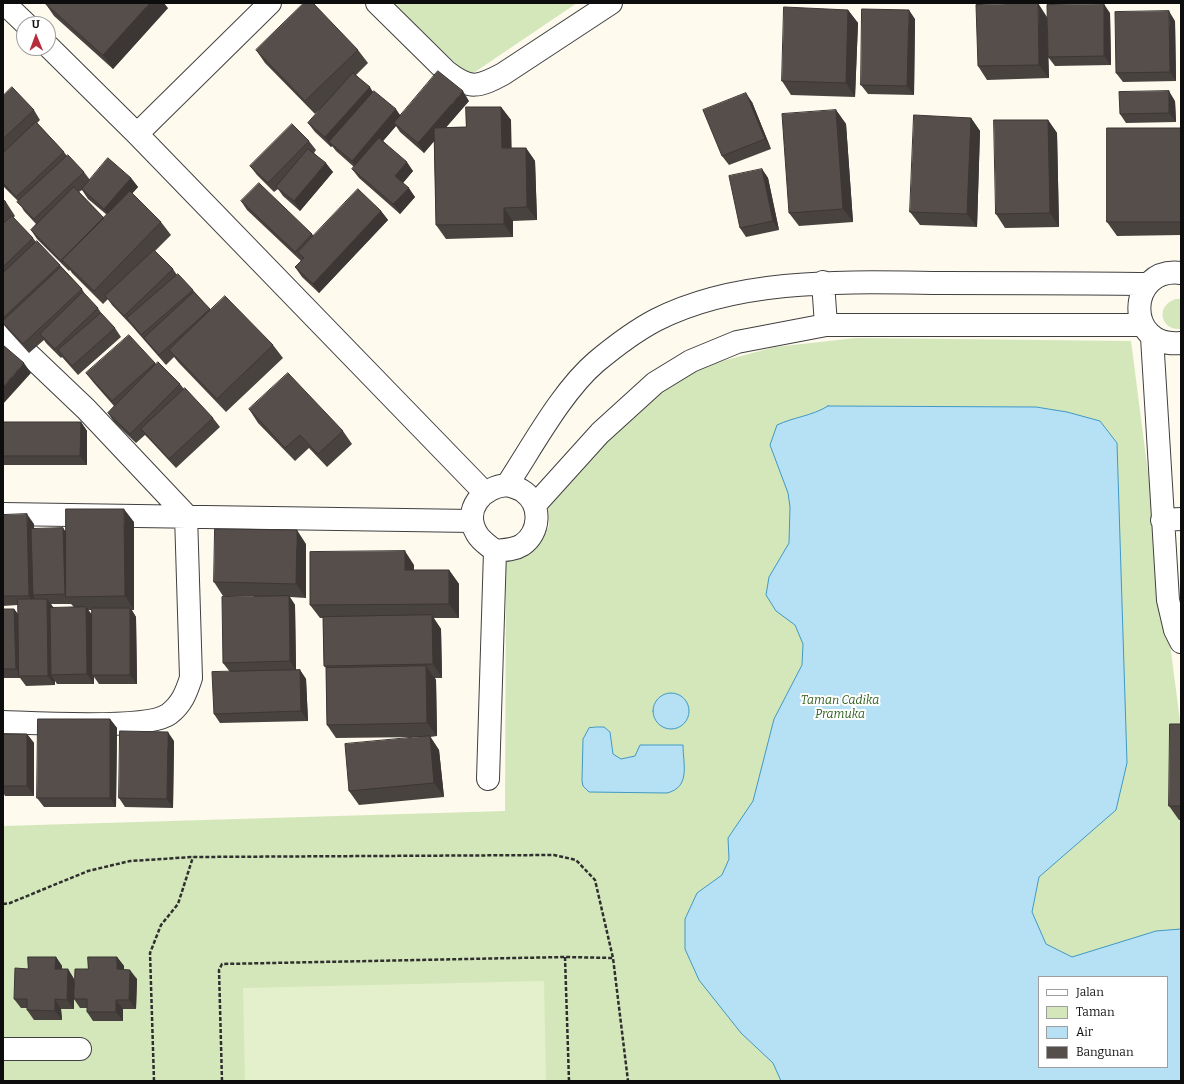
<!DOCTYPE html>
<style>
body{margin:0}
#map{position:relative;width:1184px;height:1084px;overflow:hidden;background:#fefaee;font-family:Bitter,serif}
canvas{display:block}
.frame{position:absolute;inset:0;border:4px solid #0d0d0d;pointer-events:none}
.legend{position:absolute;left:1038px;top:976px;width:130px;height:92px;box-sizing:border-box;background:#fff;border:1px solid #9e9e9e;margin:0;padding:5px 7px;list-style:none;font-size:12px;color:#0d0d0d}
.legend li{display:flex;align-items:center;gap:8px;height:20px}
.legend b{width:20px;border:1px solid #9e9e9e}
.north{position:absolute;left:16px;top:16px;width:40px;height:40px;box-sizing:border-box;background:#fff;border:1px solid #9e9e9e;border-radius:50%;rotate:359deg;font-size:11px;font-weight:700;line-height:16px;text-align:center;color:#0d0d0d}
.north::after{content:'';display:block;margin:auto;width:14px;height:18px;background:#b62c3b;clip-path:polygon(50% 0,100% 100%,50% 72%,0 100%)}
</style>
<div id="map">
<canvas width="1184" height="1084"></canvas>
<div class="frame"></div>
<ul class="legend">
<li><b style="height:5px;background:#fff"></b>Jalan</li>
<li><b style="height:11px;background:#d4e7ba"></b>Taman</li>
<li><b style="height:11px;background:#b6e0f3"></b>Air</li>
<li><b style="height:11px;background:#554e4a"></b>Bangunan</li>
</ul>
<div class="north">U</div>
</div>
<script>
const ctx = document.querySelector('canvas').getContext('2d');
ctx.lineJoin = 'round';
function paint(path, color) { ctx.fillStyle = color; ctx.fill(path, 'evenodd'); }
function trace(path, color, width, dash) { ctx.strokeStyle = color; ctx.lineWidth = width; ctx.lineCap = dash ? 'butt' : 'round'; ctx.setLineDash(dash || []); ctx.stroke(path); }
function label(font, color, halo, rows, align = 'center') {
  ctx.font = font + ' Bitter,serif'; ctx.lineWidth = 4; ctx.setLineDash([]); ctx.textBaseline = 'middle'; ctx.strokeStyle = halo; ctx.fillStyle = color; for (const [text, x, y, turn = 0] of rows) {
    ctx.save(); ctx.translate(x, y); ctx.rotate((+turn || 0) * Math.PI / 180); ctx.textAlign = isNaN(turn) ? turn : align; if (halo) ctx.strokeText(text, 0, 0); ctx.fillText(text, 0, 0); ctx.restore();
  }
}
paint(new Path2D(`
 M393 3H577L469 76Z
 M1176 299H1181V329C1160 331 1155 305 1176 299Z
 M856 338 1131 341 1181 729V1081H3V826L505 811 506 562 536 549 549 526 548 506 622 423 663 389 707 365 775 347ZM1039 977H1167V1067H1039Z`), '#d4e7ba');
paint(new Path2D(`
 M544 981 546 1081H245L243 988Z`), '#e4efcb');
const water = new Path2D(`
 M828 406 1036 407 1067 412 1100 421 1117 443 1127 763 1116 810 1039 877 1032 912 1046 944 1072 957 1156 931 1181 929V1081H781L773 1063 741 1033 699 980 685 949V919L697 893 722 875 729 859 728 838 753 801 774 719 802 665 803 644 795 625 776 611 766 595 769 577 789 543 790 507 788 493 770 445 777 425C794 417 812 416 828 406ZM1039 977H1167V1067H1039Z
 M653 711a18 18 0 1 1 36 0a18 18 0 1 1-36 0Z
 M597 727H604L610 732 613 754 621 759 635 756 640 745H683C683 764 691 787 667 793L589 792 583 786 582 781 583 739 589 728Z`);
paint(water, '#b6e0f3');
trace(water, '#4099c6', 1);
const minor = new Path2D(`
 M4 3 26 24
 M377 3 447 72C470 90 479 87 503 74L611 3
 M48 46 137 134 485 493
 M137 134 270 3
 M1181 273C1127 266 1124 349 1181 343
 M823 282 826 325
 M3 330 86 409 186 515 191 678C186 693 182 704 169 714 148 730 35 723 3 722
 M1152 337 1168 600 1175 630 1181 642
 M507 485C532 447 562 391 596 362 614 347 635 331 656 320 740 277 849 282 941 283 1010 283 1079 283 1148 284
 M507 485C513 487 519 488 524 492 542 505 540 533 522 545 514 550 504 550 495 551 488 545 481 541 477 534 462 509 483 487 507 485Z
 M535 505 600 433 655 383 691 361 737 342 826 325H1143
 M3 514 472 521
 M1162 520 1181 519
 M488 779 495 551
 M3 1049H80`);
trace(minor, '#404040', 24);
trace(new Path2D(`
 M3 904 10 903 88 871 130 861 193 857 554 855 576 860 595 880 613 958 628 1081
 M565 957 569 1081
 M154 1081 150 953 161 925 178 904 193 857
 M222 1081 219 970 222 964 565 957 613 958`), '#2f2f2f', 2.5, [4, 2]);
trace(minor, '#fff', 22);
paint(new Path2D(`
 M45 3 168 8 113 69 54 16Z
 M848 10 858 23 855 97 791 95 782 81Z
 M1110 13 1111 65 1055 66 1048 57Z
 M1047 17 1049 78 987 80 978 66Z
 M915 19 914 95 868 94 861 85Z
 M1175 21 1176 81 1123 82 1116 73Z
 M256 50H358L368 63 356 75 373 92 400 115 469 101 446 127H466L501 107 511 120V148H526L535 161 537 220 513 221V237L446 239 436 225 434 141 424 153 400 132 396 126 383 141 413 171 403 183 415 197 400 214 359 178 352 169 354 167 336 151 332 146 331 147 315 132 308 123 323 106 315 114 265 63Z
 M3 96 34 110 40 120 37 123 64 152 67 156 84 172 90 180 131 178 138 187 132 193 161 222 171 235 155 251 173 269 177 275 193 290 210 310 273 345 283 358 226 412 179 363 174 357 166 365 131 325 112 305 108 299 103 304 72 273 70 270 69 271 37 239 31 230 36 224 24 211 18 201 3 186ZM82 190 88 199 107 215 104 218 79 192Z
 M1175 101 1176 122 1126 123 1120 114Z
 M752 102 771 149 729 165 722 156Z
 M836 110 846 124 853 222 799 226 789 213Z
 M971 118 980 131 977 227 920 225 910 212Z
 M1048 120 1057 133 1059 227 1005 228 996 214Z
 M1181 128V235L1117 236 1107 222Z
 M309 141 316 150 314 153 333 172 300 211 283 196 278 189 274 192 257 175 250 166Z
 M762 169 768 178 779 230 746 237 740 228Z
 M3 199 6 202 15 216 13 218 33 238 36 242 60 265 82 289 86 296 98 308 103 316 115 328 121 337 78 375 62 357 61 358 46 343 44 340 29 353 9 331 3 324Z
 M241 201 312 234 314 236 381 211 388 220 319 293 302 277 295 267 301 261 247 210Z
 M155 363 156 364 180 384 184 389 213 418 220 427 176 468 148 438 145 435 136 443 114 422 108 413 114 406 93 382 86 373Z
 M249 409 343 431 352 444 327 467 309 448 295 461 258 423Z
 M3 422H81L87 431V465H3Z
 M3 515 34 524V529L63 528 66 532 134 522V610H132L136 617 137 684H99L94 677V684H57L55 681V685L26 686 20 678H3V609H14L18 614V605L3 606ZM51 604H71L74 607 53 608ZM88 610H92V615Z
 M306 544V598L290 597 295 605 296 670H300L306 679 308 721 220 723 214 714 230 672 223 663 254 596H223L214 582Z
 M414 565V570H449L459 584V618H433L441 629 442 678H435L436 680 437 736 430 737 439 750 444 797 359 805 349 791 422 737 336 738 327 725 326 668 324 666 323 618H320L310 605Z
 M110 719 117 728 116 807H44L37 798Z
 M1181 724V820H1179L1169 806Z
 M3 734H27L34 743V796H5L3 792V806Z
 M174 741 173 808 125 807 119 798Z
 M56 957 62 966V969H68L74 979V998L88 969 117 957 124 966V970L137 979 136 1009H123V1021H93L87 1012V1008H80L74 999V1009H61L62 1020H34L27 1010V1008H21L14 999 28 969Z`), '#494340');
paint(new Path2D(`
 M150 3H164L168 8 113 69 103 55Z
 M1038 3 1047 17 1049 78 1039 65Z
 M1104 4 1110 13 1111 65 1104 56Z
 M848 10 858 23 855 97 846 83Z
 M909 10 915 19 914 95 907 86Z
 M1169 11 1175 21 1176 81 1170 72Z
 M370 87 376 97 329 142 332 146 331 147 325 137Z
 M463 91 469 101 424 153 418 143Z
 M1169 91 1175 101 1176 122 1169 113Z
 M746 93 752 102 771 149 765 139Z
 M501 107 511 120 512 162 502 148Z
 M396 109 402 118 394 123 396 126 358 170 352 161Z
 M836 110 846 124 853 222 843 209Z
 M971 118 980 131 977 227 967 214Z
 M1048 120 1057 133 1059 227 1050 213Z
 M526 148 535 161 537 220 527 207Z
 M407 162 413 171 401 185 395 176Z
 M326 163 333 172 300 211 294 201Z
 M762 169 768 178 779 230 773 221Z
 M131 178 138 187 111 218 104 209Z
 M409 188 415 197 400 214 393 204Z
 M504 208 513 221V237L504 224Z
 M381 211 388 220 319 293 313 284Z
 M24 363 31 373 3 404V387Z
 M81 422 87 431V465L80 456Z
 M124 509 134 522V610L125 596Z
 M27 514 34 524 35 595H33L35 599V605L29 596Z
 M63 528 69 537 65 594Z
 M297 530 306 544V598L296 584Z
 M405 551 414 565V583L405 570Z
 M449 570 459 584V618L449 604Z
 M289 596 295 605 296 671 290 661Z
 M47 599 54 608 51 675 55 681V685L48 676Z
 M86 607 93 616 92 675 94 677V684L87 674Z
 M130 608 136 617 137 684 130 675Z
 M14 609 21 618V676L16 669Z
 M432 615 441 629 442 678 433 664Z
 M426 666 436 680 437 736 427 723Z
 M300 670 306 679 308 721 301 711Z
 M110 719 117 728 116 807 110 798Z
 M168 732 174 741 173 808 167 799Z
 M27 734 34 743V796L27 786Z
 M430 736 439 750 444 797 434 783Z
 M56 957 62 966V978L55 969Z
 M117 957 124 966V979L117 969Z
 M68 969 74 979V1009L67 1000Z
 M130 970 137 979 136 1009 129 1000Z
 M55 999 61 1009 62 1020 55 1011Z
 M116 1000 123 1009V1021L116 1012Z`), '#3c3734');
const building = new Path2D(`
 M45 3H150L103 55Z
 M304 3H313L358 50 305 101 256 50Z
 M1038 3 1039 65 978 66 976 5Z
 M1104 4V56L1048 57 1047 5Z
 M784 7 848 10 846 83 782 81Z
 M862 9 909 10 907 86 861 85Z
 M1169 11 1170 72 1116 73 1115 12Z
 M438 71 463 91 418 143 394 123Z
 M353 73 370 87 325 137 308 123Z
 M12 87 34 110 3 139V96Z
 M374 91 396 109 352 161 329 142Z
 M1169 91V113L1120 114 1119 92Z
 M746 93 765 139 722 156 703 110Z
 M466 107H501L502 148H526L527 207 504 208V224L436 225 434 128 466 127Z
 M836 110 843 209 789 213 782 114Z
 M914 115 971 118 967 214 910 212Z
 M994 120H1048L1050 213 996 214Z
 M36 122 64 152 16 197 3 183V153Z
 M292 124 309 141 268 183 250 166Z
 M1107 128H1181V222H1107Z
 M379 138 407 162 395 176 409 188 393 204 352 169Z
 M308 149 326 163 294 201 276 187Z
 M68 155 84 172 34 219 17 202Z
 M108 158 131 178 104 209 82 189Z
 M762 169 773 221 740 228 729 176Z
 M259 183 312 234 295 252 241 201Z
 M74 187 104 218 62 260 63 261 62 262 31 230Z
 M358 189 381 211 313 284 295 267 304 258 298 252Z
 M130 191 161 222 94 291 62 260Z
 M3 199 6 202 3 205Z
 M12 216 33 238 3 267V224Z
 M37 241 60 265 3 318V273Z
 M154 250 173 269 124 316 105 296Z
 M61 267 82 289 23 344 3 323V321Z
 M178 274 193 290 141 335 127 318Z
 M83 292 98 308 55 349 40 334Z
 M194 292 210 309 159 355 144 338Z
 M225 296 273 345 217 399 169 350Z
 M101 313 115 328 72 366 58 350Z
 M129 335 155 363 112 401 86 373Z
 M3 345 24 363 3 387Z
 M158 362 180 384 130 434 108 413Z
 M288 373 343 431 318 454 300 435 285 448 249 409Z
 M185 388 213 418 169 459 141 429Z
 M3 422H81L80 456H3Z
 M66 509H124L125 596 66 597Z
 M27 514 29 596H3V515Z
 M63 528 65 594 33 595 31 529Z
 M215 529 297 530 296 584 214 582Z
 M405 551V570H449V604L310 605V552Z
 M289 596 290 661 223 663 222 597Z
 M18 599H47L48 676H19Z
 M86 607 87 674 51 675 50 608Z
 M92 608H130V675H92Z
 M3 609H14L16 669H3Z
 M432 615 433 664 324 666 323 617Z
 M426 666 427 723 327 725 326 668Z
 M300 670 301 711 214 714 212 672Z
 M38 719H110V798H37Z
 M1170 724H1181V806H1169Z
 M120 731 168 732 167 799 119 798Z
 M3 734H27V786H3Z
 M430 736 434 783 349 791 345 744Z
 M28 957H56L55 969H68L67 1000 55 999V1011L27 1010V999H14L15 968 28 969Z
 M88 957H117V969L130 970 129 1000H116V1012H87V999H74L75 969H88Z`);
paint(building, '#554e4a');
trace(building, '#3c3734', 1);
label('italic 12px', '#326221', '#fff', [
 ["Taman Cadika",840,701],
 ["Pramuka",840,715]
]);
</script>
